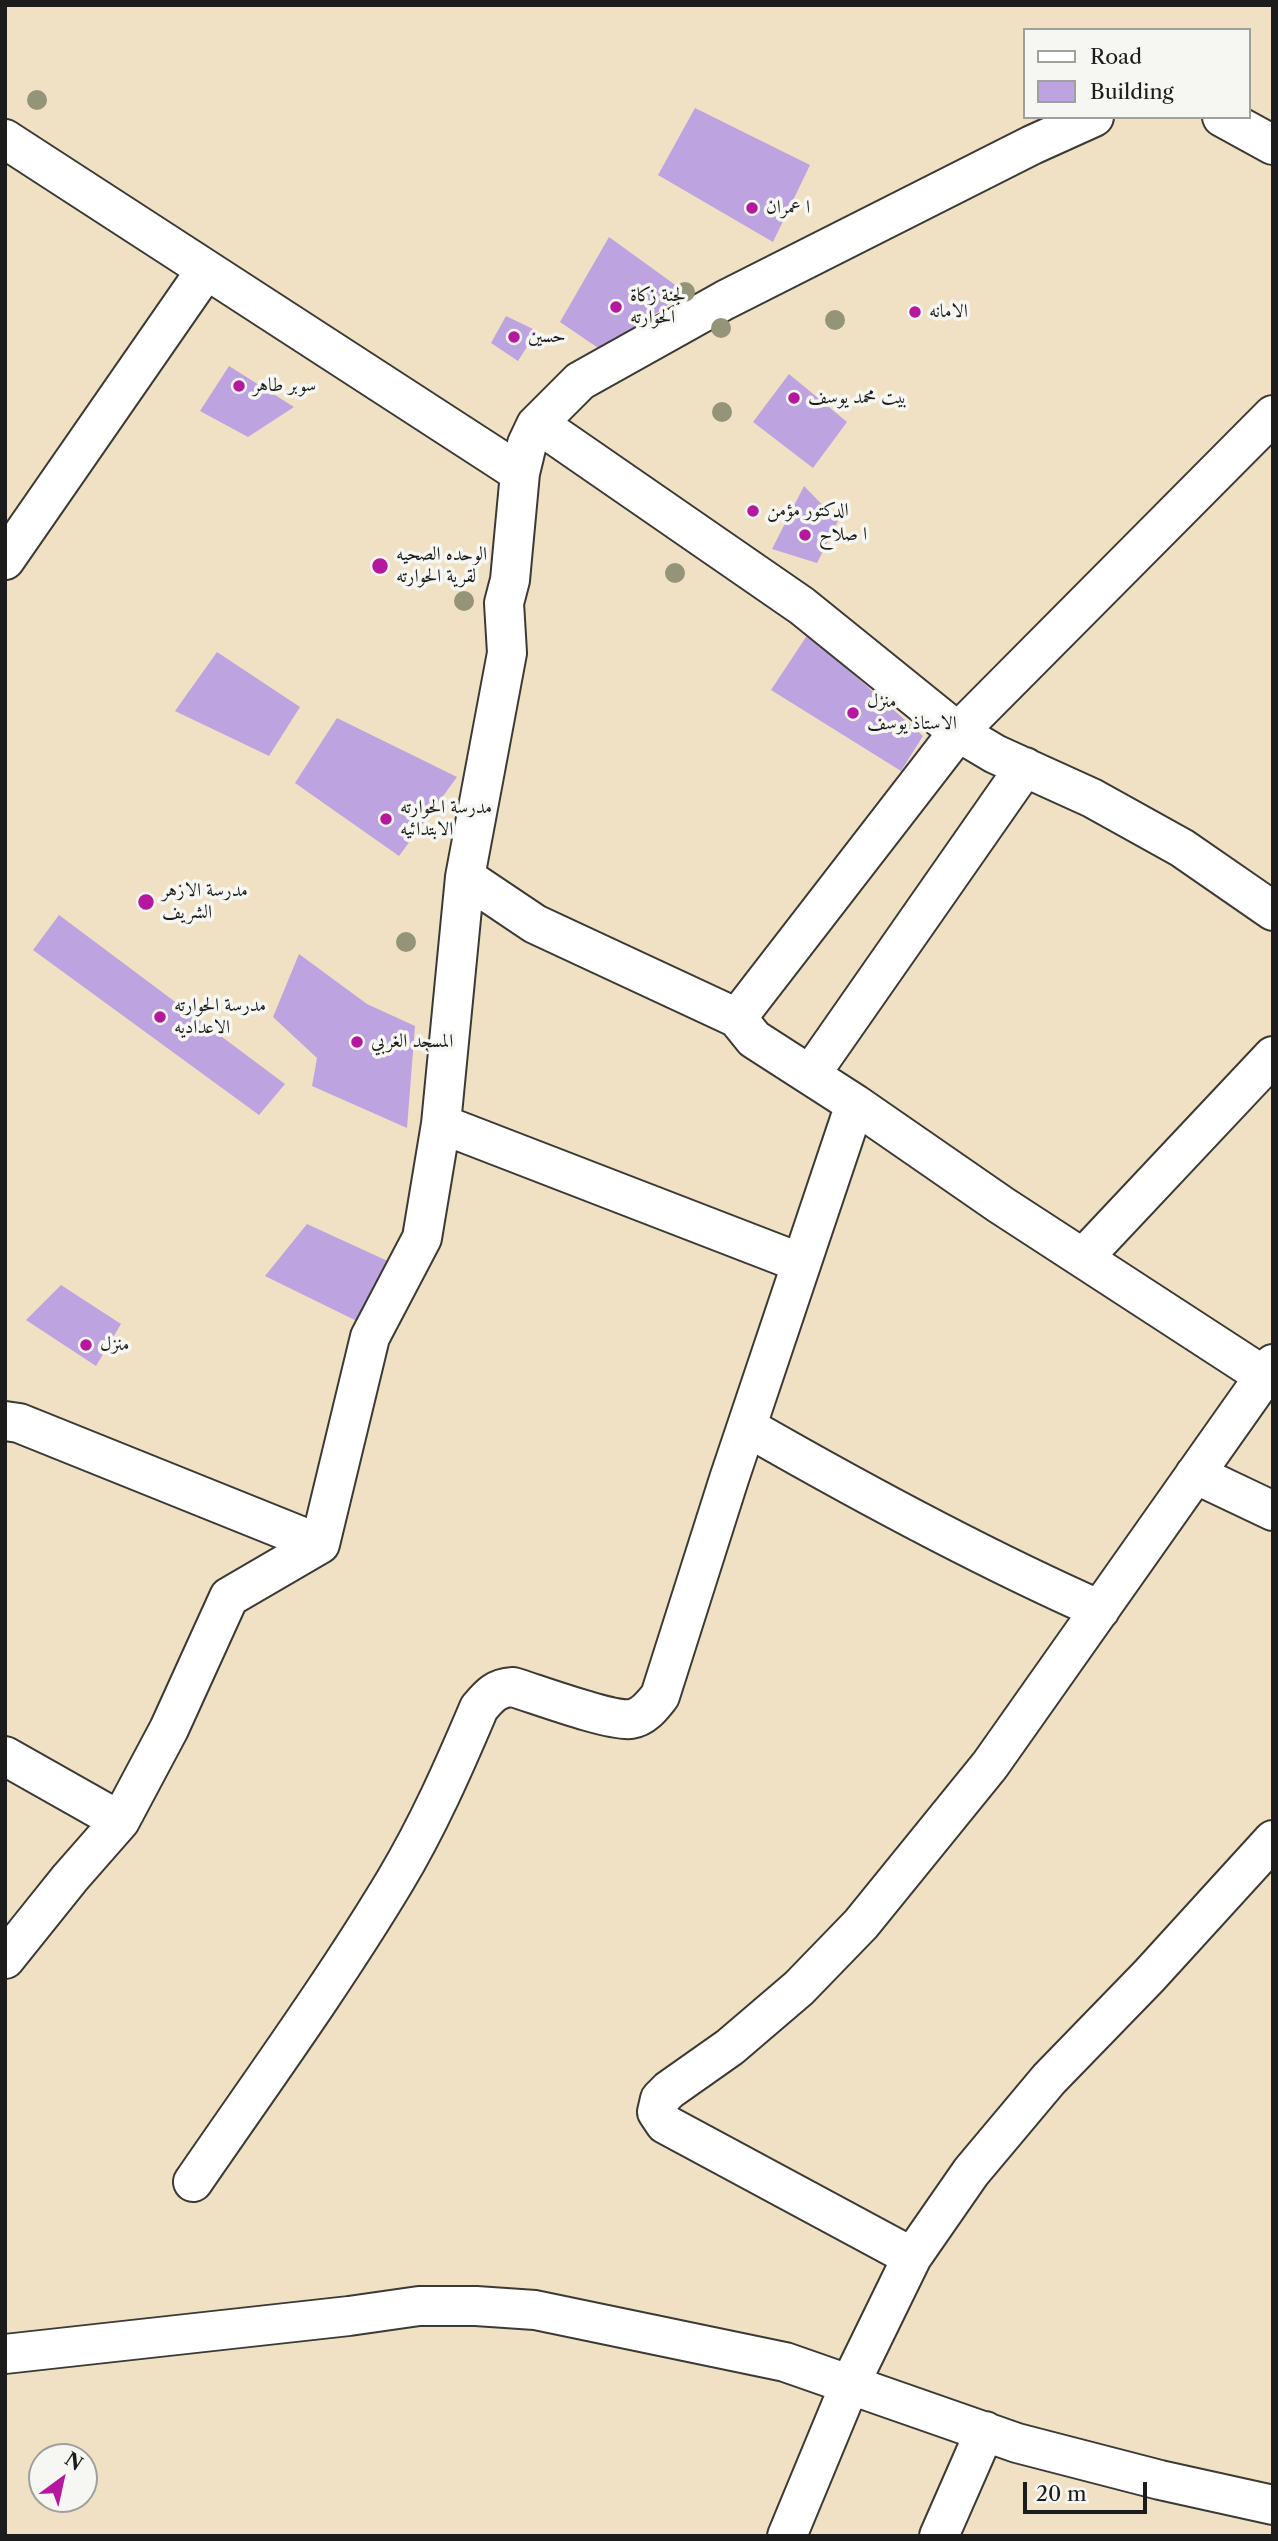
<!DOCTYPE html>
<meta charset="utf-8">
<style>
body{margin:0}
#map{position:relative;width:1278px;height:2541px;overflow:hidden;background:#f0e1c4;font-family:"Libre Caslon Text",serif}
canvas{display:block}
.frame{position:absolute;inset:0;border:7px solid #1c1c1c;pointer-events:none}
.legend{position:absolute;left:1023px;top:28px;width:228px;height:91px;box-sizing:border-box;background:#f6f6f2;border:2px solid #9f9f9c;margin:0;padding:9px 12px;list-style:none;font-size:21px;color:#1c1c1c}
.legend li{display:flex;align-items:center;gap:14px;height:35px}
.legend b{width:35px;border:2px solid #9f9f9c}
.north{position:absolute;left:28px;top:2443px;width:70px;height:70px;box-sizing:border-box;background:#f6f6f2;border:2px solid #9f9f9c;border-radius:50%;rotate:33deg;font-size:19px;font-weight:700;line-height:28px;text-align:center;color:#1c1c1c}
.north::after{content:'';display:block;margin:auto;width:24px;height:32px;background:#b5179e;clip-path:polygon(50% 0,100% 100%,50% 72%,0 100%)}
.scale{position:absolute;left:1023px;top:2482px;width:124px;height:32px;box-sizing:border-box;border:4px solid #1c1c1c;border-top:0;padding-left:9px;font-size:21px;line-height:24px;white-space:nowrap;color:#1c1c1c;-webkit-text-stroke:5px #f6f6f2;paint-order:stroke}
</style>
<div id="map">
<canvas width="1278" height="2541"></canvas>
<div class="frame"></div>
<ul class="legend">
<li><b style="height:9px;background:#fff"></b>Road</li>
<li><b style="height:19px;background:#bda3df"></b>Building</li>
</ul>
<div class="north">N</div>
<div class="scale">20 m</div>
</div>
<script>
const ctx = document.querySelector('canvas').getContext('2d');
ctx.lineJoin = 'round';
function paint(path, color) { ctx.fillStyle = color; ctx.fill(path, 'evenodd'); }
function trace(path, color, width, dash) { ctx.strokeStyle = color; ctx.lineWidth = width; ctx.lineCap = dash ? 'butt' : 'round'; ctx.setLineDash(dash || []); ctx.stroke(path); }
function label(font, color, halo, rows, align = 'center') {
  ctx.font = font + ' "Libre Caslon Text",Amiri,serif'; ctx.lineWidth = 7; ctx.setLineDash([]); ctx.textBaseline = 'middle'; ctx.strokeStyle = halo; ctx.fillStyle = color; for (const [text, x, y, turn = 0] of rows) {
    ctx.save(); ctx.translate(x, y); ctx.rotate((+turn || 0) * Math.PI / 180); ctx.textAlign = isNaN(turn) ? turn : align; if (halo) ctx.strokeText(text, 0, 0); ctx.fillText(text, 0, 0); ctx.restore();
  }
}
paint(new Path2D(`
 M695 108 810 165 773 242 658 175Z
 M609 237 685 292 604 352 560 322Z
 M506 316 537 331 518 361 491 343Z
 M229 366 294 407 248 437 200 411Z
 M789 374 847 422 813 468 753 422Z
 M804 486 838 521 817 563 772 549Z
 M808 634 923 736 901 771 771 690Z
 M217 652 300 707 269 756 175 711Z
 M337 718 457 777 399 856 295 783Z
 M59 915 285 1084 259 1115 33 950Z
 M299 954 367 1004 415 1026 407 1128 312 1086 317 1058 273 1017Z
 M307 1224 392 1263 367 1326 265 1276Z
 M61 1285 121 1324 96 1366 26 1320Z`), '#bda3df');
const street = new Path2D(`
 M1222 117 1273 145
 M5 139 520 473
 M536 425 553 434 802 606 958 732 995 754 1092 798 1182 848 1273 911
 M5 560 206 270
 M465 877 535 924 737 1018 754 1039 855 1104 1001 1205 1264 1376
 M737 1018 958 732 1273 415
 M810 1075 1025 767
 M441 1124 801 1263
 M1083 1258 1273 1056
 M5 1421 19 1423 320 1544
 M747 1427C862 1493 978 1556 1100 1610
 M1195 1474 1273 1511
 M5 1756 120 1821
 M5 1959 70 1878 120 1821 169 1729 229 1597 320 1544 370 1337 422 1238 441 1124 465 877 507 653 504 603 510 580 520 473 527 444 536 425 580 381 725 300 1032 145 1094 117
 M193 2182C261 2083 333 1984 395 1881 428 1826 454 1767 479 1708 490 1695 496 1688 513 1687 536 1694 611 1722 631 1719 644 1717 652 1706 660 1696L729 1479 855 1104
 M912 2257 665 2124 657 2112 660 2099 669 2090 730 2047 799 1988 861 1924 990 1765 1273 1364
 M5 2354 349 2316 419 2306H476L535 2310 785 2362 1017 2443 1160 2480 1273 2505
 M787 2536 850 2384 912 2257 971 2172 1049 2079 1149 1976 1273 1840
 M939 2536 985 2431`);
trace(street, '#3c3a35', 42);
trace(street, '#fff', 38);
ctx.fillStyle = '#949578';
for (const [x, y] of [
 [37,100],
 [685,292],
 [835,320],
 [721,328],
 [722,412],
 [675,573],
 [464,601],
 [406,942]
]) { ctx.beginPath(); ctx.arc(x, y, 10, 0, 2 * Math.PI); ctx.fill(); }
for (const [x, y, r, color] of [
 [752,208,7,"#b5179e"],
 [616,307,7,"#b5179e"],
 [915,312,7,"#b5179e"],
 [514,337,7,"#b5179e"],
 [239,386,7,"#b5179e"],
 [794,398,7,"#b5179e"],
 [753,511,7,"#b5179e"],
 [805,535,7,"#b5179e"],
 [380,566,9,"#b5179e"],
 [853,713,7,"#b5179e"],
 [386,819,7,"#b5179e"],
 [146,902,9,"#b5179e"],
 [160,1017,7,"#b5179e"],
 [357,1042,7,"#b5179e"],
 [86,1345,7,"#b5179e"]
]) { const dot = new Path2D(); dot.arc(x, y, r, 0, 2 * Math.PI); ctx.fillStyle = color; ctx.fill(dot); trace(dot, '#f6f6f2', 2.5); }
label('19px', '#1c1c1c', '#f6f6f2', [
 ["ا عمران",766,208],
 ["لجنة زكاة",630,296],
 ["الحوارته",630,318],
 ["الامانه",929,312],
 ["حسين",528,337],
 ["سوبر طاهر",253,386],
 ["بيت محمد يوسف",808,398],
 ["الدكتور مؤمن",767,511],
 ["ا صلاح",819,535],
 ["الوحده الصحيه",396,555],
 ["لقرية الحوارته",396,577],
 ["منزل",867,702],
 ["الاستاذ يوسف",867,724],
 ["مدرسة الحوارته",400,808],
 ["الابتدائيه",400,830],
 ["مدرسة الازهر",162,891],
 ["الشريف",162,913],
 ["مدرسة الحوارته",174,1006],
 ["الاعداديه",174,1028],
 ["المسجد الغربي",371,1042],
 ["منزل",100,1345]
], 'left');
</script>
